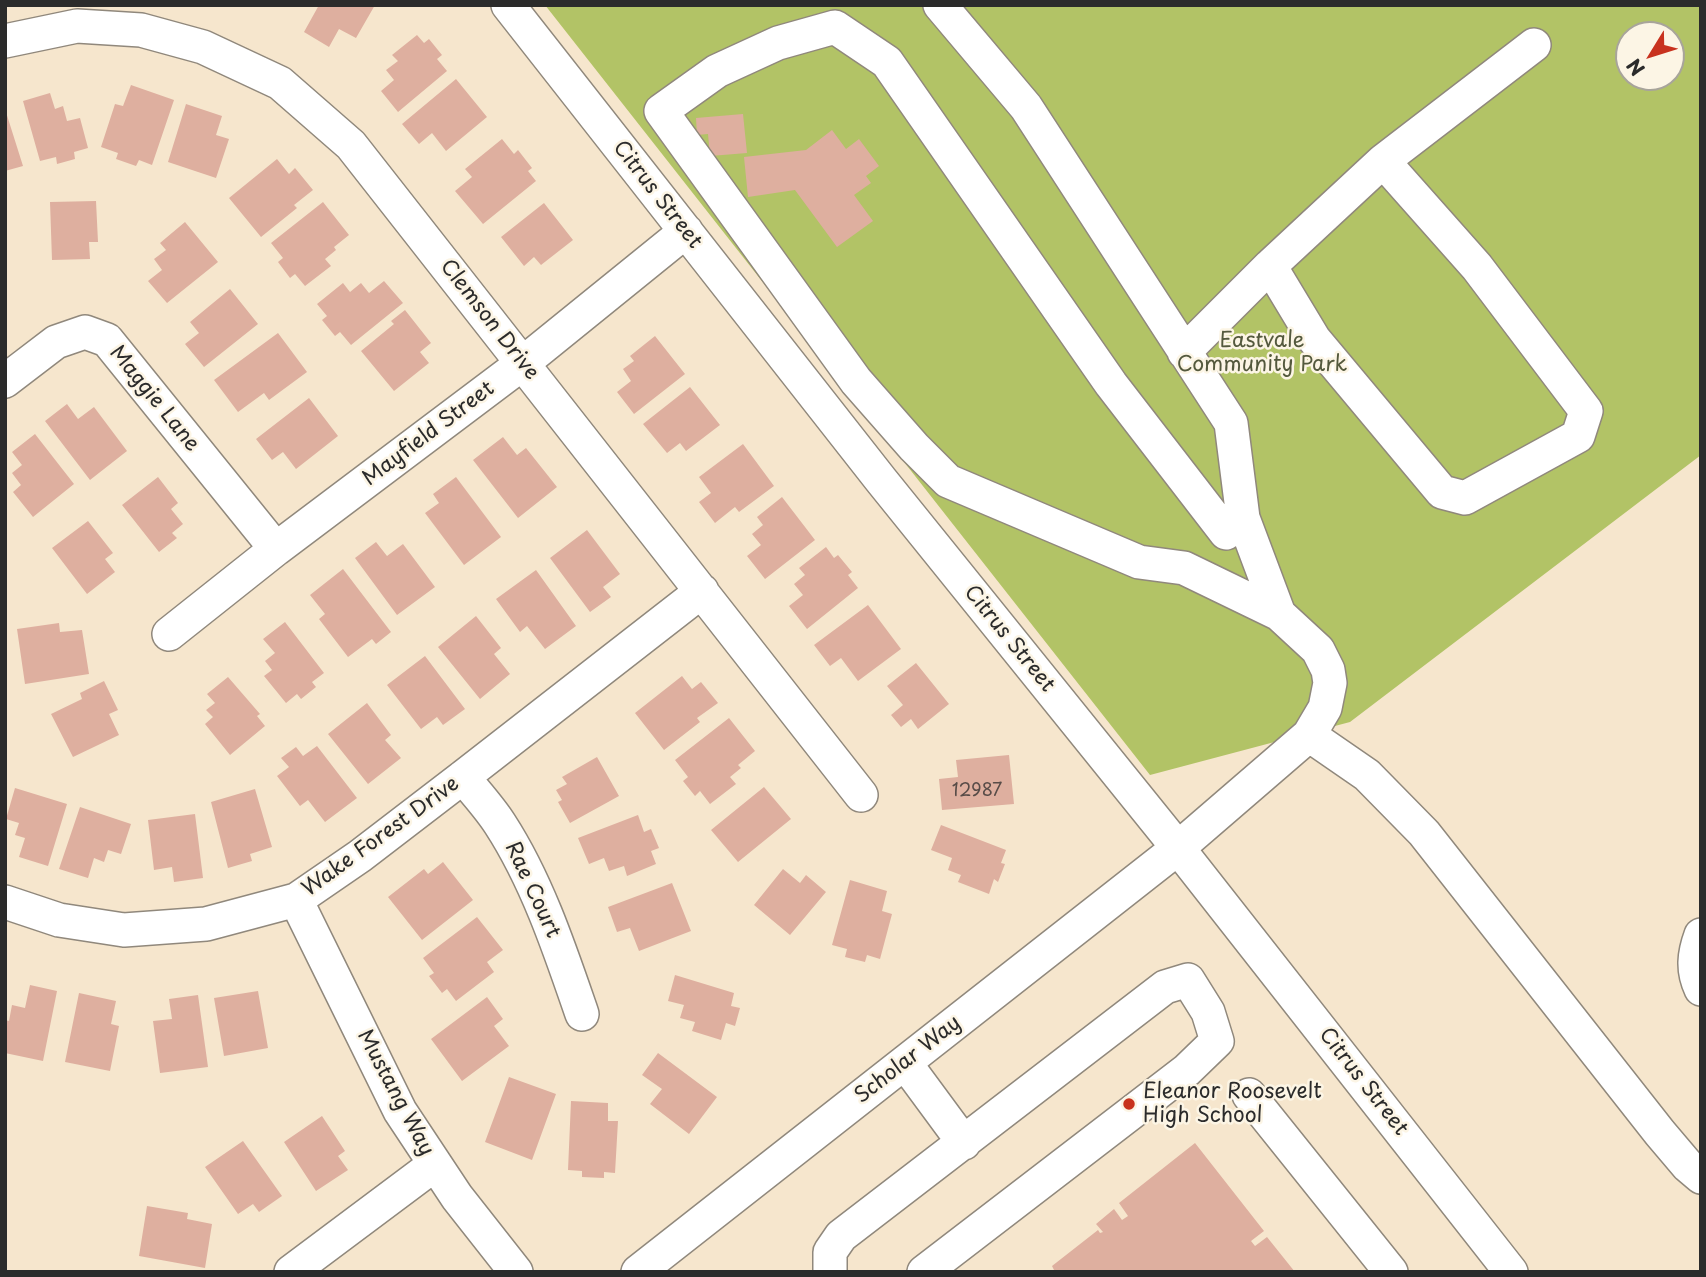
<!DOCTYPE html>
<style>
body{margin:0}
#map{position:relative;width:1706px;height:1277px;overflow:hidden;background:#f6e6cd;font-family:"Playpen Sans",sans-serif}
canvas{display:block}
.frame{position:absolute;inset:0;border:7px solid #2b2b2b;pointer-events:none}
.north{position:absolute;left:1615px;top:21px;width:70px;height:70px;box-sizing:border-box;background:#fcf5e5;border:2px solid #a8a49b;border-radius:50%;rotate:232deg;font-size:19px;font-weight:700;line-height:28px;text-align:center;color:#2b2b2b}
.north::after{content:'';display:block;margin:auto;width:24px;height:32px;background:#c8321e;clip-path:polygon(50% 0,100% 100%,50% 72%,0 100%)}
</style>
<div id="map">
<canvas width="1706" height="1277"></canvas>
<div class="frame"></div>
<div class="north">N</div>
</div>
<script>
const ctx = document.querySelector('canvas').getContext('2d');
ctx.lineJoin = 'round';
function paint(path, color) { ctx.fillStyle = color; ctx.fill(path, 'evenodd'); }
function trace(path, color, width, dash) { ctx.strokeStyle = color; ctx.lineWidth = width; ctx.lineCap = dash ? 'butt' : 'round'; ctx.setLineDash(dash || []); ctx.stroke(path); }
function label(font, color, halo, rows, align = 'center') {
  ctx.font = font + ' "Playpen Sans",sans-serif'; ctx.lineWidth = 5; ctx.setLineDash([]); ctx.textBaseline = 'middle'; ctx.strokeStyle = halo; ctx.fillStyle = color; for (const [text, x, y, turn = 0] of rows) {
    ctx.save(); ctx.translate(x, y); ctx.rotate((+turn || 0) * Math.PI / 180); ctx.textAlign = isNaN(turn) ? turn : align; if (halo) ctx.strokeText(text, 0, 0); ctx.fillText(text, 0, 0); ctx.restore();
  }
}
paint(new Path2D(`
 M545 5H1701V455L1350 722 1150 775ZM1629 35H1671V77H1629Z`), '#b2c366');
paint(new Path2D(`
 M319 5H375L356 38 339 29 329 47 304 32Z
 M417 35 424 43 429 39 442 55 437 59 447 71 398 112 381 91 394 80 386 70 398 61 392 55Z
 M456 79 487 117 446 151 432 133 419 144 402 124Z
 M131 85 174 100 152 165 139 160 136 166 116 159 118 153 101 147 115 104 123 106Z
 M50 93 55 109 63 106 67 121 80 118 88 148 74 152 75 159 57 164 56 157 40 161 23 101Z
 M186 104 222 116 216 135 229 139 216 178 168 162Z
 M5 109 23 166 5 171Z
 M743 114 747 153 710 156 708 134 697 135 696 118Z
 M832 130 846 149 859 139 879 166 866 176 871 183 854 195 873 221 837 247 795 190 748 197 744 157 806 150Z
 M502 139 514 154 518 150 532 168 528 171 536 181 483 224 455 191 472 177 465 169Z
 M277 159 289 174 295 168 313 190 294 205 297 208 261 237 229 198Z
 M96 201 98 242H89L90 259 52 260 50 202Z
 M323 202 349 235 334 247 336 250 325 259 331 266 305 286 295 274 290 278 278 262 283 258 271 243Z
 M544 203 573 240 541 265 534 257 524 266 501 237Z
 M185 222 218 262 167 303 148 281 162 270 154 259 166 250 160 243Z
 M384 281 403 303 351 345 340 332 335 336 322 320 327 316 317 304 343 283 350 292 361 283 369 293Z
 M230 289 258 324 204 367 185 344 199 333 190 322Z
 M405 310 431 343 420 352 429 363 394 391 361 351 394 324 391 321Z
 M278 333 307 372 269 400 264 393 238 412 214 380Z
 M655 336 685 374 634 414 617 392 631 381 623 369 634 361 630 356Z
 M690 387 720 425 686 451 680 443 667 453 643 424Z
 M309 398 338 436 296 469 283 452 272 460 256 439Z
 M67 404 78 419 94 407 127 451 90 480 45 421Z
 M35 434 74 484 33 517 13 492 21 485 12 473 22 465 12 452Z
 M503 437 517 455 526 448 557 487 518 518 473 460Z
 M743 444 774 486 739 512 735 507 715 523 699 502 711 493 699 477Z
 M158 477 178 503 171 509 183 524 172 533 177 538 159 552 122 505Z
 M456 477 501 537 464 565 425 513 439 503 433 494Z
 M782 497 815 540 765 579 747 556 761 545 752 534 763 525 757 517Z
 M88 521 113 553 105 559 115 572 87 594 52 548Z
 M587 530 620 574 603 587 611 597 590 612 550 558Z
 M376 542 387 556 403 544 435 587 397 615 355 558Z
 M826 547 834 558 838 555 852 572 848 575 858 588 807 629 789 606 803 595 794 584 805 575 799 568Z
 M343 569 391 632 376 644 372 639 348 657 319 619 325 614 310 595Z
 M536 570 576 626 545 649 527 626 520 632 496 599Z
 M868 605 901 649 858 681 841 658 830 666 814 645Z
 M476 616 501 648 494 654 510 674 480 699 438 647Z
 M285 622 324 673 312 682 316 687 301 699 297 694 286 703 264 676 272 670 265 661 275 653 263 639Z
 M59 623 60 632 82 630 89 674 25 684 17 629Z
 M425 656 465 709 443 725 437 717 421 729 387 685Z
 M916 663 949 704 918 729 911 719 901 727 891 715 903 705 887 686Z
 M682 676 692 689 701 682 718 703 697 718 700 722 664 750 635 713Z
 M228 677 260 714 257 716 265 726 230 755 205 724 213 717 206 710 215 703 207 694Z
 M104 681 118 710 109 714 119 735 73 757 51 714 82 699 80 693Z
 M367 703 391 735 385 740 401 758 368 784 328 734Z
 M729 718 755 751 738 765 741 768 730 777 736 784 710 804 700 791 695 796 683 781 688 777 675 760Z
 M317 746 357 798 325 822 308 800 300 806 277 776 289 767 281 758 296 747 303 756Z
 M1009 755 1014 804 942 810 939 779 958 777 956 760Z
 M597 757 619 796 570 823 558 802 562 800 556 790 567 784 562 777Z
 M764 787 791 819 738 862 711 830Z
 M15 788 67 804 48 866 19 857 25 838 15 835 19 823 6 819Z
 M255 789 272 847 250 854 252 861 228 868 211 802Z
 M80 807 131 824 121 854 108 850 104 862 94 858 88 878 59 869Z
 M195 814 203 878 174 882 172 867 154 870 148 820Z
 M638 815 644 832 651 829 659 848 651 851 656 864 627 876 624 866 609 871 604 858 589 864 578 838Z
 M941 825 1006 850 1001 863 1005 864 998 882 994 879 989 894 958 882 961 875 948 870 952 858 931 850Z
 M443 862 473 900 422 940 388 897 424 869 428 874Z
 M783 869 800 883 806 875 826 892 790 935 754 905Z
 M850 880 887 891 882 911 892 914 880 959 867 955 865 962 845 957 847 949 832 945Z
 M672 883 691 931 639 951 630 928 617 932 608 907Z
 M477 917 503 950 487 962 494 972 456 1001 447 989 442 993 429 976 434 973 423 958Z
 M675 975 734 993 731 1006 740 1008 735 1026 726 1023 721 1040 692 1031 695 1022 680 1018 684 1005 668 1001Z
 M30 985 57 991 43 1061 5 1053V1020L9 1021 12 1005 25 1008Z
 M258 991 268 1048 224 1056 214 998Z
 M79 993 116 1001 111 1024 119 1026 110 1071 65 1062Z
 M198 995 208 1067 160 1073 153 1021 172 1019 169 999Z
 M487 997 503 1019 494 1026 509 1046 462 1081 431 1039Z
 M658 1053 717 1097 689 1134 650 1104 662 1089 642 1075Z
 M509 1077 556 1094 532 1160 485 1142Z
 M571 1101 608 1103V1121H618L615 1173 604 1172V1178L582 1177V1171L568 1170Z
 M322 1116 345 1151 338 1156 348 1170 316 1191 284 1142Z
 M243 1141 282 1196 259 1212 253 1204 238 1214 205 1167Z
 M1195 1143 1264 1231 1251 1241 1255 1246 1267 1237 1295 1272H1052L1054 1270 1052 1266 1098 1230 1100 1233 1103 1232 1096 1224 1114 1209 1122 1220 1128 1216 1119 1203Z
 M147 1206 188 1213 187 1219 212 1224 205 1268 139 1256Z`), '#deaf9f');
const minor = new Path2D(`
 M508 5 881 480 1178 848 1511 1272
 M940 5 1026 107 1231 423 1243 518 1279 614
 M5 41 77 26 141 30 203 47 280 83 351 145 861 795
 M1383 161 1534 45
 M1184 352 1270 266 1314 339 1442 492 1465 498 1578 436 1586 411 1477 267 1383 161 1270 266
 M5 381 56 342 85 332 107 340 276 549
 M169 634 276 549 523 363 686 231
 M1309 735 1367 775 1424 833 1660 1133 1688 1166 1701 1177
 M463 777C475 792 490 808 500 824 537 881 560 950 582 1014
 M296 900 400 1111 457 1197 516 1272
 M5 902 59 920 124 930 206 924 296 900 360 856 463 777 702 591
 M1701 935C1694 954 1692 970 1701 989
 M905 1063 964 1143
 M1249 1095 1391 1272
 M291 1272 434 1165
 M638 1272 1178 848 1309 735 1325 708 1330 683 1328 670 1318 650 1279 614 1184 568 1139 562 948 481 914 447 856 381 661 111 717 71 778 43 835 27 887 62 1111 384 1226 533
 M830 1272V1252L841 1236 1165 987 1188 980 1208 1012 1217 1041 1187 1070 924 1272`);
trace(minor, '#90887c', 36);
trace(minor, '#fff', 33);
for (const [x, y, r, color] of [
 [1129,1104,7,"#c8321e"]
]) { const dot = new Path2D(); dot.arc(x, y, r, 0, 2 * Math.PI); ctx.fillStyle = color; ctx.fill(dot); trace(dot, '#fcf5e5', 2.5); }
label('18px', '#584c48', null, [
 ["12987",977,791]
]);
label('21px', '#2b2b2b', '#fcf5e5', [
 ["Citrus Street",657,195,52],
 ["Clemson Drive",489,320,52],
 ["Maggie Lane",154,399,51],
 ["Mayfield Street",429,434,-37],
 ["Citrus Street",1009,639,51],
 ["Wake Forest Drive",381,837,-36],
 ["Rae Court",532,890,65],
 ["Scholar Way",908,1060,-38],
 ["Citrus Street",1363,1082,52],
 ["Mustang Way",395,1093,62]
]);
label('21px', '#54593d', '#fcf5e5', [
 ["Eastvale",1262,341],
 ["Community Park",1262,365]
]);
label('21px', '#2b2b2b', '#fcf5e5', [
 ["Eleanor Roosevelt",1143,1092],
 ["High School",1143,1116]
], 'left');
</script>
